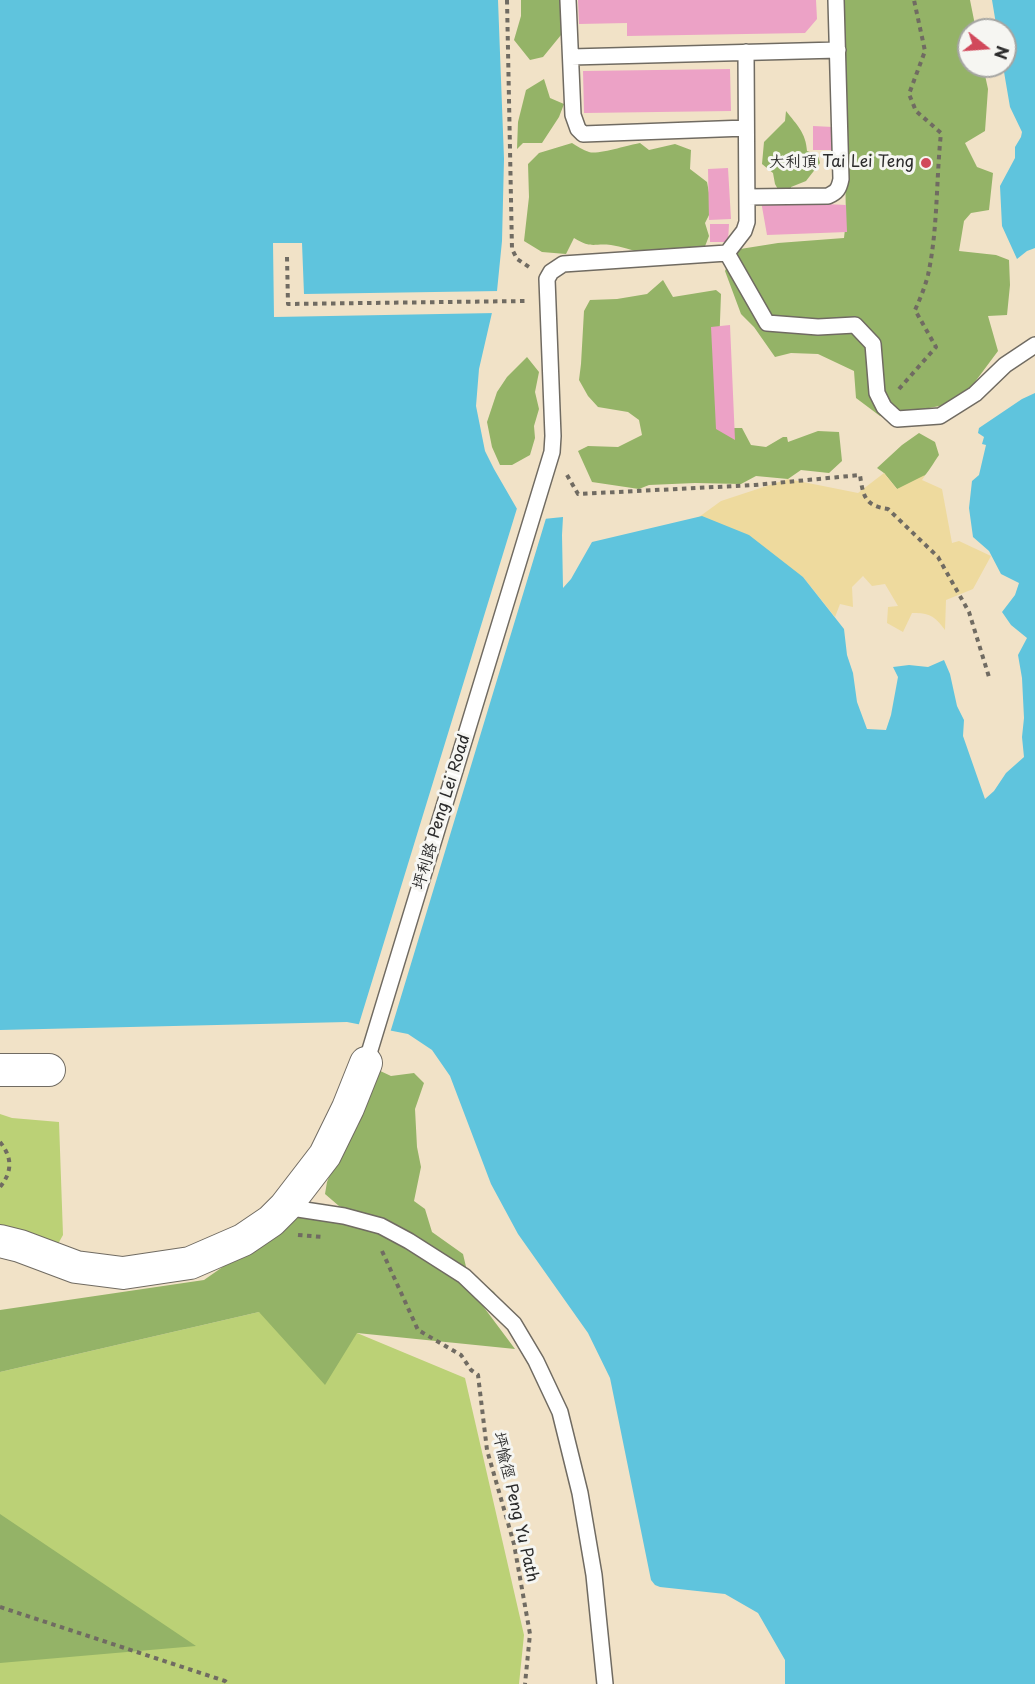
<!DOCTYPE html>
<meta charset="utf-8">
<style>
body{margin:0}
#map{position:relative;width:1035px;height:1684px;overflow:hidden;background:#f1e2c7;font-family:"Playpen Sans",sans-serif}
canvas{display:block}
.north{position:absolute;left:957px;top:18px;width:60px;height:60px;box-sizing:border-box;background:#f6f6f2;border:2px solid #a5a5a2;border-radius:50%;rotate:107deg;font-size:16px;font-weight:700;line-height:24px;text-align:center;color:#2b2b2b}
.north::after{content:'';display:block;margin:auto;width:21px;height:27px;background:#d1495b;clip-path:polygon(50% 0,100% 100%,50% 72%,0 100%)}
</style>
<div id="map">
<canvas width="1035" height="1684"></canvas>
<div class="north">N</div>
</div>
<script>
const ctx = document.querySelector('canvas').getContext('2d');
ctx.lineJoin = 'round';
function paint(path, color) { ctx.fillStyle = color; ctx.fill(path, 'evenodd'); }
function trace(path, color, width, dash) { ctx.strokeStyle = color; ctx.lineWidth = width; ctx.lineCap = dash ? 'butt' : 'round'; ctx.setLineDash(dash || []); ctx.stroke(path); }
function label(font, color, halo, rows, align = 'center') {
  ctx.font = font + ' "Playpen Sans","LXGW WenKai TC",sans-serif'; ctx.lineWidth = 6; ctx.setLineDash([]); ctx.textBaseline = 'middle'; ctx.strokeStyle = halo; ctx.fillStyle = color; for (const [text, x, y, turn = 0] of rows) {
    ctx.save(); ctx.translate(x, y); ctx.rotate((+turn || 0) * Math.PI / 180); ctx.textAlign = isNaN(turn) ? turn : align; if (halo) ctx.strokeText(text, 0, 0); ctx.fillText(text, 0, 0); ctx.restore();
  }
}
paint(new Path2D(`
 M0 1114 12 1118 59 1122 63 1235 58 1244 0 1228Z
 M259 1312 357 1333 465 1378 524 1635 519 1684H0V1372Z`), '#bbd176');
paint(new Path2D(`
 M521 0H561L570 24 543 57 530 60 514 40 521 16Z
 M842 0H970L976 30H969V66H983L988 89 985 131 965 143 977 167 993 173 989 210 971 213 964 221 959 251 996 255 1009 260 1010 285 1007 315 988 316 998 351 960 402 924 409 906 421 880 416 856 398 854 371 818 354 791 353 775 357 754 327 741 314 725 271 734 250 778 243 844 238 846 220Z
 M544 79 550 98 564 104 559 117 542 143H523L517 149 518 122 526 90Z
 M786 111C797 125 806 133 807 151L818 155 820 163 806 181 791 187V194L780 193 775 184 773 173 762 164 764 142 785 121Z
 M572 143C577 146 583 150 589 152 598 155 628 145 640 143L649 150 675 144 691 150 690 169 707 182 712 209 705 223 709 236 702 254 688 257 671 265C652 258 632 248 611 245 593 243 592 249 574 238L566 254 542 252 524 241 529 197 528 164 539 153Z
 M663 280 673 297 716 290 721 294 716 428H742L751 445 766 447 783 437H787L788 442 818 431 839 432 842 461 829 473 801 470 788 479 756 476 741 484 695 483 649 485 639 489 592 482 578 451 588 446 618 447 642 435 639 420 628 412 598 407 588 396 579 380 581 364 584 311 590 300 617 299 647 294Z
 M527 357 539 372 535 392 539 409 534 426 535 438 530 455 512 465H500L492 447 487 422 497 392 507 377Z
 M919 433 935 442 939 455C927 473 920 488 897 489L884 473 877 468 902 445Z
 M376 1069 391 1076 414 1073 424 1083 415 1109 417 1147 421 1167 414 1201 425 1209 432 1232 463 1254 467 1271 494 1292 514 1324 464 1275 363 1215 339 1206 325 1194 327 1182 342 1144 358 1126 364 1091Z
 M297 1215 342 1222 379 1232 462 1278 515 1349 357 1333 325 1385 259 1312 0 1372V1310L204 1280Z
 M0 1514 196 1646 0 1663Z`), '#94b367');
paint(new Path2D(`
 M884 473 897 489 925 475 922 480 942 489 952 543 959 541 991 556 973 589 946 600 945 630C936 617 929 612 912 613L903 632 887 623 888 607 898 606 885 584 872 586 863 576 852 587 853 607 840 604 835 617 803 577 699 517 721 501 788 479 858 493Z`), '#eeda9e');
paint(new Path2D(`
 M0 0H498L504 159 502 241 497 291 479 369 476 406 485 451 494 469 524 521 563 517 562 535 563 588 571 579 592 542 702 516 749 535 803 577 844 629 847 655 853 673 857 702 867 729 886 730 891 715 898 677 893 667 909 665 928 667 944 660 950 674 957 706 964 720 963 736 985 799 994 791 1006 773 1024 757 1022 737 1024 718 1022 678 1018 655 1027 638 1011 625 1002 612 1015 595 1019 583 1001 574 989 551 973 537 969 508 972 481 979 475 986 445 982 444 984 437 978 433 979 428 1022 399 1035 393V1684H785V1660L758 1613 725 1594 660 1587 655 1585 651 1580 610 1378 588 1333 518 1234 491 1184 450 1076 432 1050 408 1034 347 1022 0 1030Z
 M992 0H1035V248L1027 251 1017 259 1002 226 1000 186 1015 158V147L1021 137 1022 132 1010 107 1003 66H1005V30H997Z`), '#5fc4dd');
paint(new Path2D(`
 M273 243H302L304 294 500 291 496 313 274 317Z
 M518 505 526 518 547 515 390 1033 358 1027Z`), '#f1e2c7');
paint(new Path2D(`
 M578 0H816L817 19 805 33 627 36V23L579 24Z
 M730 69 731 111 584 113 583 71Z
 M813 126 833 127 834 150H813Z
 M728 168 731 219 709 220 708 169Z
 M761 201 846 205 847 232 767 235Z
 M710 224H729L728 242H710Z
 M730 325 735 440 716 429 711 327Z`), '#eca2c6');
const service = new Path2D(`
 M568 0 573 115 578 129 583 134 746 128
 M571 57 838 50
 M747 197 828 196C837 192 839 189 841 179L836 0
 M727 253 767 323 818 327 855 325 873 344 877 393 884 407 897 419 940 416 975 394 1005 365 1035 345
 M727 253 744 231 747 222 746 52
 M366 1063 552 452 553 436 547 279 551 272 563 264 727 253
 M285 1207 344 1216 381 1226 409 1241 464 1276 514 1324 536 1361 560 1412 580 1493 594 1575 605 1684`);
const minor = new Path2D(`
 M0 1070H49
 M0 1241 20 1246 76 1267 123 1273 190 1263 243 1240 271 1221 285 1207 325 1155 348 1108 366 1063`);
trace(service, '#706b62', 18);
trace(minor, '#706b62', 34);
trace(new Path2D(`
 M507 0 512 249 517 259 529 267
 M287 257 288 304 526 301
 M899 389 936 347 915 310C920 299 925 287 928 275 938 229 936 180 941 133L916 111 909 94 925 51 914 0
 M567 475 578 494 755 485 860 475C863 496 865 506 888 509L938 557 969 612 989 677
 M0 1142C12 1157 13 1171 0 1187
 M298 1235 323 1237
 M382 1251 418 1330 461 1355 471 1370 478 1375 487 1450 514 1544 530 1634 525 1684
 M0 1607 225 1681 228 1684`), '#706b62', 4, [4.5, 4.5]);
trace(service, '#fff', 15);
trace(minor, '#fff', 32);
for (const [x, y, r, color] of [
 [926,163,6,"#d1495b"]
]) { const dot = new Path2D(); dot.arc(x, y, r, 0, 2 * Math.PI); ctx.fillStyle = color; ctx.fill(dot); trace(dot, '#f6f6f2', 2); }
label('16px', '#2b2b2b', '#f6f6f2', [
 ["大利頂 Tai Lei Teng",914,163]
], 'right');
label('16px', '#2b2b2b', '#f6f6f2', [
 ["坪利路 Peng Lei Road",442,812,-73],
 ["坪愉徑 Peng Yu Path",515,1507,77]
]);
</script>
